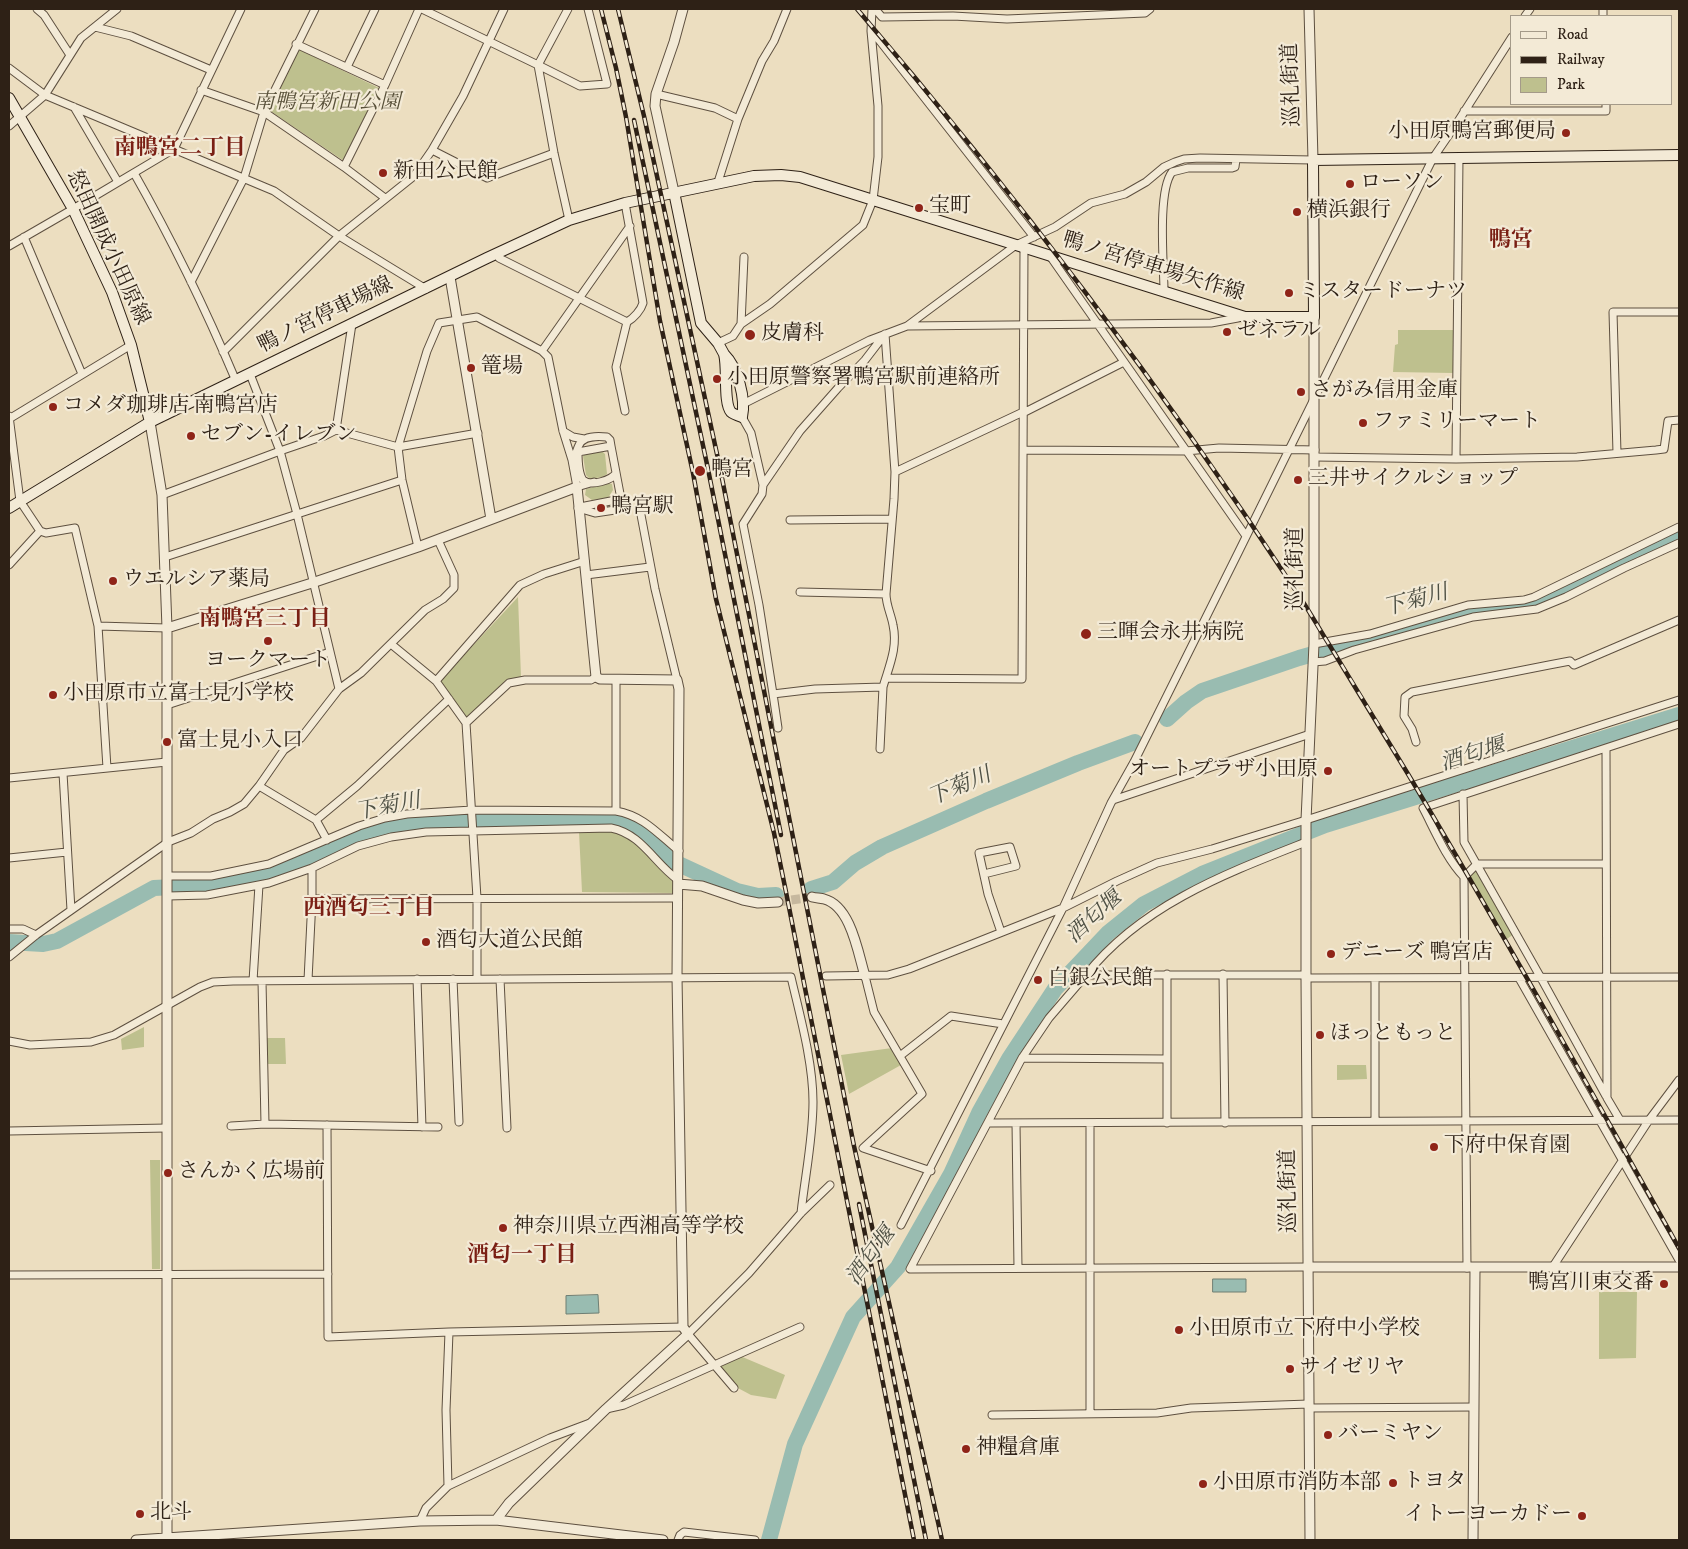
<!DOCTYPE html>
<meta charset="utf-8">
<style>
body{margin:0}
#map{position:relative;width:1688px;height:1549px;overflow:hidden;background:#ecdec0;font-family:"IM FELL DW Pica",serif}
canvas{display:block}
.frame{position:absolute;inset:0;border:10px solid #2e2116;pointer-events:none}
.legend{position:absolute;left:1510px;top:15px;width:162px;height:90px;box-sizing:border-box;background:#f3ead6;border:1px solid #a49a89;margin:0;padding:6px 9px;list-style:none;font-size:15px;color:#2e2116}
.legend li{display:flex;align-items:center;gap:10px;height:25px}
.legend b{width:25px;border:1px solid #a49a89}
</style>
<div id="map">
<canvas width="1688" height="1549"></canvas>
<div class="frame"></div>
<ul class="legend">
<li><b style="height:6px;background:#f3ead6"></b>Road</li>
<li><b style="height:6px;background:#2e2116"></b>Railway</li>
<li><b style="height:14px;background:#bec08e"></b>Park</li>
</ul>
</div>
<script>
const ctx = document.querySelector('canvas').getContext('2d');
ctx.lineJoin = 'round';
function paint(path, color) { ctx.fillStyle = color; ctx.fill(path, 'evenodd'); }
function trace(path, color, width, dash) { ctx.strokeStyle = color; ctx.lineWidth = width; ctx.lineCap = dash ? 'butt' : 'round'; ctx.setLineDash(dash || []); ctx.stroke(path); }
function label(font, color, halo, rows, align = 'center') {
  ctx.font = font + ' "IM FELL DW Pica","Noto Serif JP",serif'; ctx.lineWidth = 4.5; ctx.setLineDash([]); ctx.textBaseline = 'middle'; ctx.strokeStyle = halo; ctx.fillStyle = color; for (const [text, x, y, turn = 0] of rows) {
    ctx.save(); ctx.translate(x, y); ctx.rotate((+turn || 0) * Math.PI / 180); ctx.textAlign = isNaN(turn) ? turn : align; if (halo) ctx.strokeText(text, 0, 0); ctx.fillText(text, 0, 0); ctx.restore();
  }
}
paint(new Path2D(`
 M298 49 379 88 344 161 269 110Z
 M1398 330H1454L1453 373 1393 372 1395 345 1398 344Z
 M602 451 605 454 607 474 602 477 590 479 586 475 583 456 585 454Z
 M609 483 612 484 613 490 608 498 592 500 585 495 586 489Z
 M518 597 521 677 506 680 467 718 440 681Z
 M579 832H613L632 840 675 884 674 893 582 892Z
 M1477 867 1514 934 1504 941 1467 876Z
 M144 1027V1047L122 1050 121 1039Z
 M266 1038H285L286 1064H267Z
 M892 1048 901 1065 849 1094 841 1055Z
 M1337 1065H1366L1367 1079 1337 1080Z
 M150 1160H160V1269H152Z
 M1599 1292H1637L1636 1358 1599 1359Z
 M733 1353 785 1375 776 1399 751 1395 736 1387 715 1361Z`), '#bec08e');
const water = new Path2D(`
 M1213 1279H1246V1292H1213Z
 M598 1295 599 1313 566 1314V1296Z`);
paint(water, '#99bcb1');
trace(water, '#6e7e73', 1);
trace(new Path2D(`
 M1167 719 1186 702 1202 691 1299 658 1462 612 1493 607 1523 605 1542 600 1679 535
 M811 889 833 882 855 863 882 847 986 801 1078 763 1135 742
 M9 942 43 944 57 941 154 888 193 886 254 877 293 864 361 834 389 826 416 822 446 820 616 821 632 825 642 832 670 860 683 866 737 891 758 896 776 895
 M769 1540 795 1444 853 1317 898 1267 951 1174 979 1113 1009 1059 1055 989 1108 933 1144 904 1202 874 1325 825 1679 715`), '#99bcb1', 16);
trace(new Path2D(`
 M778 902 812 897`), '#c6b89e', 9, [9, 4.5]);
const minor = new Path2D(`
 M37 9 44 15 70 55
 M422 9 538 65 554 153 569 220
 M568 9 538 65 580 86 607 84 588 9
 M875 9 882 17 953 16 1007 19 1145 13 1150 9
 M1525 16 1530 9
 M1603 16V9
 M95 27 131 36 211 70
 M872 31 1034 237
 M296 44 385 85
 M347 67 375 9
 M9 68 45 95 274 191 339 236 426 289
 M201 90 264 112 344 167 385 85 419 9
 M656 94 715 108 738 119
 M74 107 118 182
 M1464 111H1606V104
 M9 126 45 95 81 38 117 9
 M432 150 487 178 554 153
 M344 167 385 198
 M134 173C172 240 206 310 236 381
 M718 182 738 119 762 61 774 41 787 9
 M24 237 82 374
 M9 246 73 209 174 149 241 9
 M498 253 499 258 627 322
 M1050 256 1246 536
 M191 282 244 178 264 112 315 9
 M1164 292C1164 265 1157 192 1172 172L1188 168H1232L1235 167 1236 159
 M741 324 744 257
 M907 326 1211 323 1243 317
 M885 334 865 360 838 388 800 431 763 485 762 494 743 524 759 605 773 694 815 689 883 687C889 666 898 648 893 625 891 614 886 605 886 594L894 499 895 472 1023 412
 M885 334 895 472
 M718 343 733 336 741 324 770 304 863 225 873 200 878 157V106L871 31 872 9
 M542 351 630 226
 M223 352 339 236 414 176 432 150 463 96 504 9
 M250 374 280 451 297 514 339 689
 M743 404 870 340 907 326 1016 245 1055 227 1091 203 1125 194 1146 182 1164 167 1175 162 1184 159 1200 158 1313 160
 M625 411 616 367 627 322C634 318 641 310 643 303L625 203
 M1023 413 1124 362
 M9 416 20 501 40 531 9 565
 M742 417 751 433 763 485
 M9 419 131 345
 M336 430 398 447 478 433
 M563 431 573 437 584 439
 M611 446 578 452C578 460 578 473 583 480 590 487 613 480 616 473
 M1024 450 1186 451 1219 448 1315 450
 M1617 453 1613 312H1679
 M1315 457 1456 459 1577 457 1656 450 1664 449 1668 421 1679 420
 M1456 459 1459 158
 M162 495 280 451 324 436 336 430 352 324
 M580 507 621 499
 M578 508 595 513 615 510 621 505V499L611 446 610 440 607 437C598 436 583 436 579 445 576 451 577 453 572 460L577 487 594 482
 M641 515 655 589 677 680
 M790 520 892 519
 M40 531 46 533 75 528 98 626 107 768
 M418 547 402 480 398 447 427 351 439 323 477 317 542 351 548 357 563 431 572 460
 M165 557 402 480
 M586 575 650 567
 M800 592 886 594
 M98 626 167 628
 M391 644 436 681 466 723 477 898V979
 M1314 644 1370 634 1468 605 1524 600 1534 597 1679 527
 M1313 662 1325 661 1354 650 1473 617 1537 609 1566 597 1624 568 1679 543
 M886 678 1022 679 1024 247
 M436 681 520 585 544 574 585 561
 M773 694 778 728
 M167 705 330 652
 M466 723 509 683 525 680H591L596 677
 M1416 742 1412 729 1404 716 1405 697 1412 692 1549 665 1570 661 1574 665 1679 620
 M880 749 883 687
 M1606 749 1607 1098 1620 1120
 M63 773 71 910
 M9 778 167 762
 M259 786 316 820 357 786 449 699
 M1463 794 1464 842 1541 978 1606 1096
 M1113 800 1310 734
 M616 811V679
 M316 820 327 840
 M9 858 67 852
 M984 874 1016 866 1010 847 979 853 988 894 1001 932
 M168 876H211L269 864 359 826 385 818 407 814 472 810 616 811C644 816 658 834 679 851
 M1464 877 1477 864H1605
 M168 896 207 895 269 883 312 868 358 846 391 837 426 832 611 828C642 834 654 863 678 880
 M312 899V868
 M9 929H23L36 935
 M9 957 36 935 168 842 191 833 213 819 230 812 244 804 259 786 284 750 301 738 339 689 361 673 425 610 443 599 454 588V575L438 540
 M1223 974 1225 1123
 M1086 975C1141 905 1227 873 1306 842
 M1306 975H1086L1049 1018 1022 1058 910 1269 1308 1267
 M826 976 888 975 909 969 1063 908 1117 881 1157 863 1212 849 1306 820 1679 700
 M865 976 874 1012 922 1094 863 1148 931 1171
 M1306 978 1679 977
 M1375 978V1121
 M1519 978 1679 1260
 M417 979 422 1127
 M453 979 459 1122
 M500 979 507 1128
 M308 980 312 899 678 898
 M253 981 259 885
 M9 1041 30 1045 91 1042 114 1035 200 987 213 982 233 981 791 977C800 1016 813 1062 813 1102 813 1139 805 1176 801 1213
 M900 1056 951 1016 1003 1024
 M1022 1058 1167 1059
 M989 1123 1679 1120
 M1016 1123 1018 1268
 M1090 1123V1413
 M1167 1123V974
 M265 1124 438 1127
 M327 1125 328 1337 449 1332 446 1410 448 1486
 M231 1126 265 1124 262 981
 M9 1131 167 1128
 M901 1225 1063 908 1111 803 1134 762 1239 551 1433 158 1457 123 1512 37
 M1467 1268 1464 877C1446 858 1435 831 1423 808L1679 724
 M1552 1268 1649 1120 1679 1080
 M9 1275 328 1274
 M449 1332 683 1327
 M734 1388 688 1334 749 1273 801 1213 830 1185
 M1309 1408 1474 1407
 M606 1409 624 1405 800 1327
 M992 1415 1157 1413 1191 1408 1309 1404
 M420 1521 426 1508 448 1486 550 1438 590 1423
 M678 1540 680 1535 684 1532 755 1540`);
const tertiary = new Path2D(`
 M1309 9 1313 160
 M674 192 655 106 656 94 674 42 683 9
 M450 277 491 519
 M150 422 162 495 167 628V1538
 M167 628 312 583 418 547 577 487 596 677 600 679 677 680 679 689 677 977 683 1327 688 1334 606 1409 509 1503 496 1520
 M678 884 702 886 743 900 758 903 778 902
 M812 897C816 898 821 898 824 899 851 906 858 953 865 976
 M1308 1267H1679
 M136 1540 420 1521 496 1520 663 1540
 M1310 1540 1306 978V820L1314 644V317
 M1473 1540 1475 1268`);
const secondary = new Path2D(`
 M9 98 73 209 112 292 131 345 150 422
 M674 192 701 323 718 343 724 354
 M724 354C738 368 746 399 742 417 739 416 733 414 731 412 723 403 728 368 724 354Z
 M9 508 150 422 487 258 569 220 625 203 754 176 781 175 800 177 1245 317H1314L1313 160 1679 155`);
trace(minor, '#5e5040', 9);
trace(tertiary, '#5e5040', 11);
trace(secondary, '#2e2116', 12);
trace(minor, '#f3ead6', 7);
trace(tertiary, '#f3ead6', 9);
trace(secondary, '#f3ead6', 10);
const rail = new Path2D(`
 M601 9 616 68 626 117 660 321 693 473 716 599 774 833 785 887 914 1540
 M618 9 644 116 720 468 854 1146 942 1540
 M857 9C1015 193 1161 386 1294 588 1307 607 1318 627 1330 646 1356 688 1382 731 1408 774 1501 930 1590 1089 1679 1248
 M634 120 708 469 781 835
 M859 1204 926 1540`);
trace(rail, '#2e2116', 4.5);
trace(rail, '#f3ead6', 2.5, [8]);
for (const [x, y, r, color] of [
 [1566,133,5,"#8f2418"],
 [383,173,5,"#8f2418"],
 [1350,184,5,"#8f2418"],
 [919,208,5,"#8f2418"],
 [1297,212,5,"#8f2418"],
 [1289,293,5,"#8f2418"],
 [1227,332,5,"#8f2418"],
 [750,335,6,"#8f2418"],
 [471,368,5,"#8f2418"],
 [717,379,5,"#8f2418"],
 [1301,392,5,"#8f2418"],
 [53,407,5,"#8f2418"],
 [1363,423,5,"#8f2418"],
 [191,436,5,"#8f2418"],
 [700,471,6,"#8f2418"],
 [1298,480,5,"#8f2418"],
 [601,508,5,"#8f2418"],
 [113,581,5,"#8f2418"],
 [1086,634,6,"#8f2418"],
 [268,641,5,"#8f2418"],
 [53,695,5,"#8f2418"],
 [167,742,5,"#8f2418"],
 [1328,771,5,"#8f2418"],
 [426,942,5,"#8f2418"],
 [1331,954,5,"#8f2418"],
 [1038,980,5,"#8f2418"],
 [1320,1035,5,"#8f2418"],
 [1434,1147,5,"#8f2418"],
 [168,1173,5,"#8f2418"],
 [503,1228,5,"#8f2418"],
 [1664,1284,5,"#8f2418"],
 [1179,1330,5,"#8f2418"],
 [1290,1369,5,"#8f2418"],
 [1328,1435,5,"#8f2418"],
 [966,1449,5,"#8f2418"],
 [1393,1483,5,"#8f2418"],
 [1203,1484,5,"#8f2418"],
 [140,1514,5,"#8f2418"],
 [1582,1516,5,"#8f2418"]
]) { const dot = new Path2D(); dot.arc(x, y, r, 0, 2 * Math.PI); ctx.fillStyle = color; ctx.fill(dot); trace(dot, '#f3ead6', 2); }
label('21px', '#2e2116', '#f3ead6', [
 ["巡礼街道",1293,85,-92],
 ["怒田開成小田原線",107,248,65],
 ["鴨ノ宮停車場矢作線",1153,268,17],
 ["鴨ノ宮停車場線",326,316,-26],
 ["巡礼街道",1297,569,-90],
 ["巡礼街道",1290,1191,-91]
]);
label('italic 21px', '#59513a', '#f3ead6', [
 ["南鴨宮新田公園",327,104]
]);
label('21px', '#2e2116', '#f3ead6', [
 ["小田原鴨宮郵便局",1556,133,"right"],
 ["新田公民館",393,173],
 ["ローソン",1360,184],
 ["宝町",929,208],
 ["横浜銀行",1307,212],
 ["ミスタードーナツ",1299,293],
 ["ゼネラル",1237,332],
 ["皮膚科",761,335],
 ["篭場",481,368],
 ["小田原警察署鴨宮駅前連絡所",727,379],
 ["さがみ信用金庫",1311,392],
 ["コメダ珈琲店 南鴨宮店",63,407],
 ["ファミリーマート",1373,423],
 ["セブン-イレブン",201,436],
 ["鴨宮",711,471],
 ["三井サイクルショップ",1308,480],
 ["鴨宮駅",611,508],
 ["ウエルシア薬局",123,581],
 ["三暉会永井病院",1097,634],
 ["ヨークマート",268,662,"center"],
 ["小田原市立富士見小学校",63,695],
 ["富士見小入口",177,742],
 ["オートプラザ小田原",1318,771,"right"],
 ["酒匂大道公民館",436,942],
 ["デニーズ 鴨宮店",1341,954],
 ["白銀公民館",1048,980],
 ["ほっともっと",1330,1035],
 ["下府中保育園",1444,1147],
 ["さんかく広場前",178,1173],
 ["神奈川県立西湘高等学校",513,1228],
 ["鴨宮川東交番",1654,1284,"right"],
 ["小田原市立下府中小学校",1189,1330],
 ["サイゼリヤ",1300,1369],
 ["バーミヤン",1338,1435],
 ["神糧倉庫",976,1449],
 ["トヨタ",1403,1483],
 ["小田原市消防本部",1213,1484],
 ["北斗",150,1514],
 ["イトーヨーカドー",1572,1516,"right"]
], 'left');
label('bold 22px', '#7a1f14', '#f3ead6', [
 ["南鴨宮二丁目",180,149],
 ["鴨宮",1511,241],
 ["南鴨宮三丁目",265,620],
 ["西酒匂三丁目",369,909],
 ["酒匂一丁目",522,1256]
]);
label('italic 22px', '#4e5044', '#f3ead6', [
 ["下菊川",1416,602,-15],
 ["酒匂堰",1473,756,-17],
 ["下菊川",960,788,-23],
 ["下菊川",388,808,-11],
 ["酒匂堰",1095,918,-42],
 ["酒匂堰",872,1257,-53]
]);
</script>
